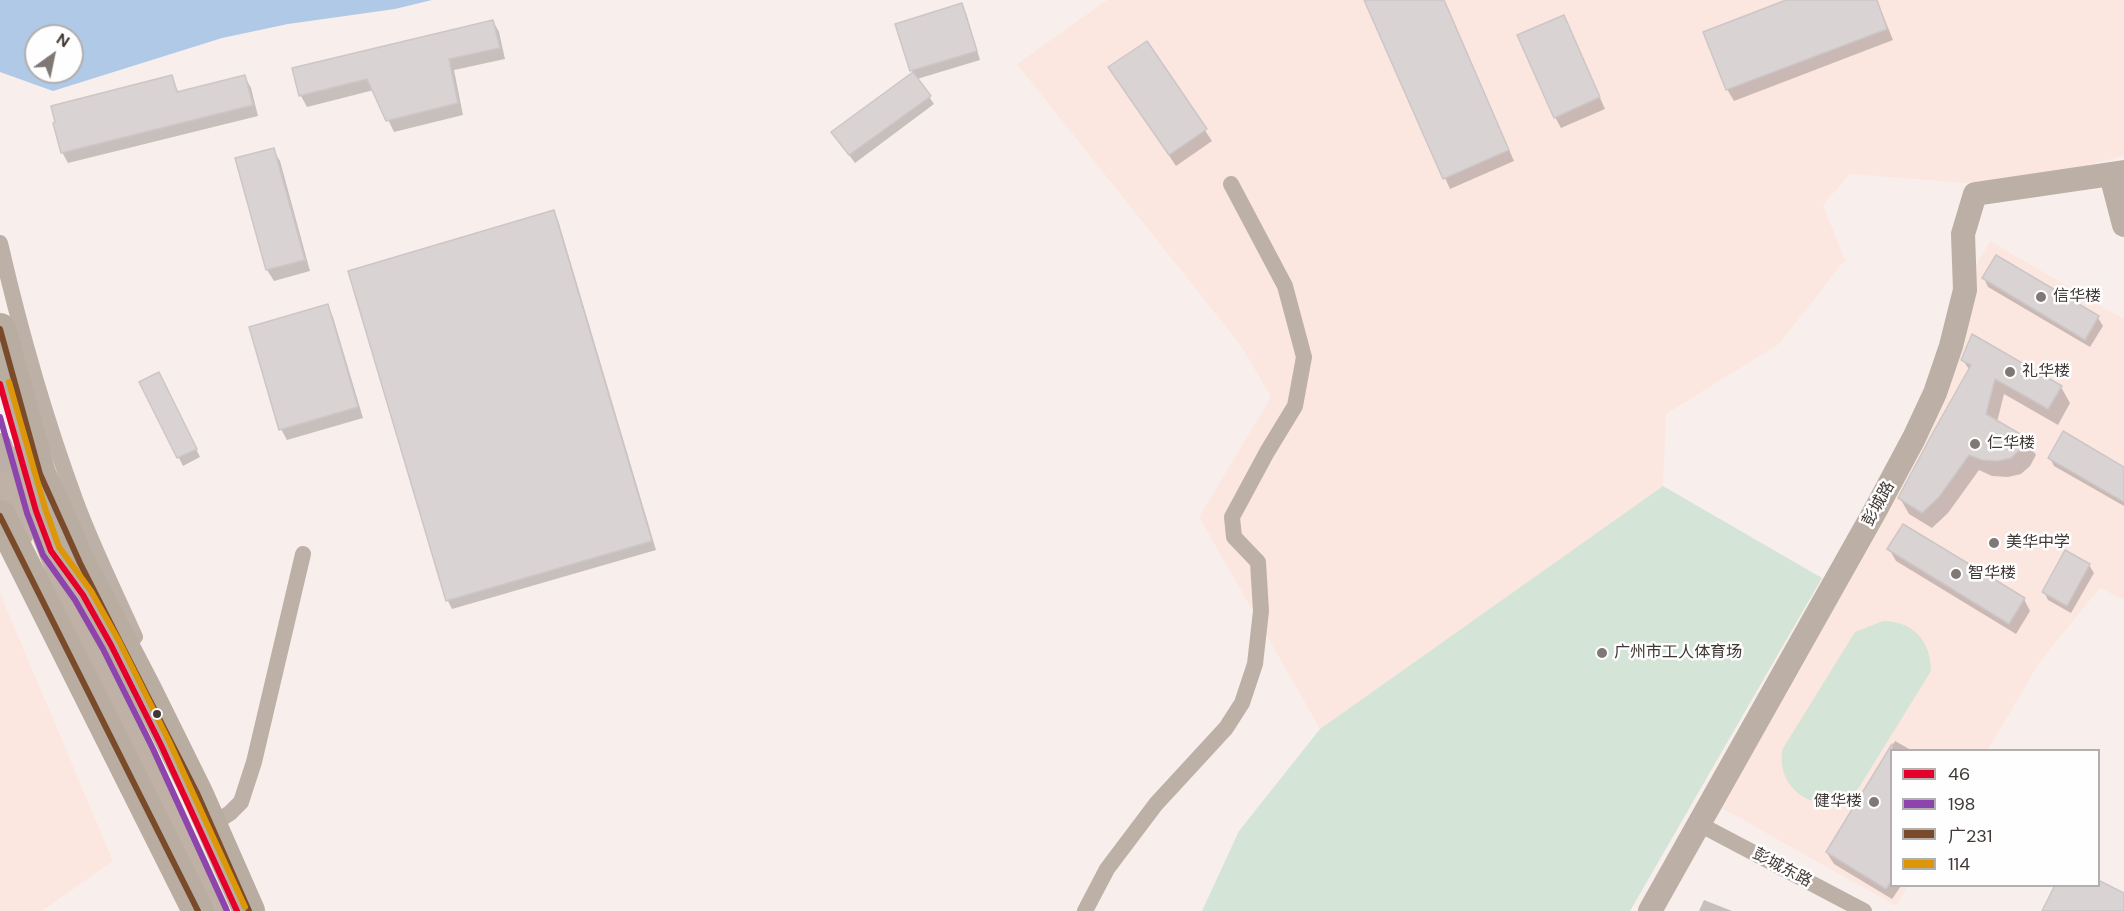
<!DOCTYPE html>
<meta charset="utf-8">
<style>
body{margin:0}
#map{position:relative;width:2124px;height:911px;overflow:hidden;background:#f8efec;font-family:"DM Sans","Noto Sans SC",sans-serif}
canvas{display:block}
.legend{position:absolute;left:1890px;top:749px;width:210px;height:138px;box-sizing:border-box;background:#fefefe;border:2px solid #b2afae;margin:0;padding:8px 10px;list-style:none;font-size:18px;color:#403835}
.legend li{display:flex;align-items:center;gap:12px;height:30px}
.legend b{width:30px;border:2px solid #b2afae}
.north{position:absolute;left:24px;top:24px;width:60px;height:60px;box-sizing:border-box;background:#fefefe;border:2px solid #b2afae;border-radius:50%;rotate:33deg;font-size:16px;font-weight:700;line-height:24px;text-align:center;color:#403835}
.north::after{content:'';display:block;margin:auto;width:21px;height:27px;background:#807875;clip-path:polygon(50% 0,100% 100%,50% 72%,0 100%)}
</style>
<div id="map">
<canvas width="2124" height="911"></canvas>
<ul class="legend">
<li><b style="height:8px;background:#e4002b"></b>46</li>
<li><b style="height:8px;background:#8e44ad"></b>198</li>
<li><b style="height:8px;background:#7a4b2a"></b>广231</li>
<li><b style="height:8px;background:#dc9608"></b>114</li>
</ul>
<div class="north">N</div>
</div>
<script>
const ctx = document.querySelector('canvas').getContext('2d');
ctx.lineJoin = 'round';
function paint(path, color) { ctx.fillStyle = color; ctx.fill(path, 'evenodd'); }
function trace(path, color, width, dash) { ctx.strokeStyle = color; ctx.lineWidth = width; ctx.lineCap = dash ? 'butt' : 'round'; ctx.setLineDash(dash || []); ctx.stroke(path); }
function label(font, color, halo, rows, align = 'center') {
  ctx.font = font + ' "DM Sans","Noto Sans SC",sans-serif'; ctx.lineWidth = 5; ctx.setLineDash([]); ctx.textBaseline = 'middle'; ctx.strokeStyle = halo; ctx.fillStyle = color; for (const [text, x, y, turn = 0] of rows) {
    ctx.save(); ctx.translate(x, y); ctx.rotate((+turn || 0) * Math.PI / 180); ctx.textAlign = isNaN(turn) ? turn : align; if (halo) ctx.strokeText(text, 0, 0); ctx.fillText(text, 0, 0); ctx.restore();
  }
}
paint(new Path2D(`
 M1107 0H2124V156L2004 186 1850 174 1823 205 1845 260 1779 344 1666 414 1663 486 1320 729 1199 517 1271 397 1241 346 1017 64Z
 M1990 241 2124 319V600L2100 588 2039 663 1988 750H1892V886H1908L1896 906 1718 806 1890 497 1972 272Z
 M0 593 113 861 42 911H0Z`), '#fce7e0');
paint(new Path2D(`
 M1663 486 1822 578 1630 911H1202L1239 831 1320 729Z
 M1883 621C1914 621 1931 642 1931 671L1858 789C1825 820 1776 795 1782 750L1855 632Z`), '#d4e4d7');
paint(new Path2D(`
 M0 0H432L395 9 288 24 222 38 53 91 0 72ZM36 36H72V72H36Z`), '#afc9e7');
paint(new Path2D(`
 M1366 0H1444L1514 161 1450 189Z
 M1790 0H1877L1893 40 1734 101 1727 89 1705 32Z
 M961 5 966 13 980 60 917 79 934 104 855 163 838 140 913 74 897 25Z
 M493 21 499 32 505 59 454 70 463 115 394 132 374 90 307 107 301 96 294 69Z
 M1569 28 1605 109 1561 128 1555 117Z
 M1147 43 1212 141 1176 166 1117 78Z
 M171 77 179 93 245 77 251 88 258 116 68 163 62 152Z
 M273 150 280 161 310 271 274 281 267 270Z
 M553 212 558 220 656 550 452 609 448 601 349 272Z
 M1996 257 2098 318 2103 326 2090 347 1988 287 1984 278Z
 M327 306 333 317 363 418 287 440 281 429Z
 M1963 360 2061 387 2070 403 2058 425 2004 394 1997 422 2026 439 2036 455 2030 466 2021 474 2008 477 1992 476 1979 470 1948 513 1932 528 1909 514 1900 498 1970 371Z
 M141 382H163L200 457 183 466Z
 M2050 458 2124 469V506L2054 466Z
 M1889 549 2024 599 2030 611 2016 634 1896 561Z
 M2089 565 2094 573 2071 613 2048 600 2044 592Z
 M1895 741 1911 750H1892V886H1901L1892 899 1834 864 1827 853Z
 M1704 900 1732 911H1699Z`), '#0003');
const building = new Path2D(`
 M1364 0H1444L1509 150 1443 179Z
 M1786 0H1877L1887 29 1726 90 1703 32Z
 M962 3 977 51 910 71 895 24Z
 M1564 15 1600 97 1554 118 1517 35Z
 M493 20 500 48 449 59 458 103 386 121 367 79 299 96 292 68Z
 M1147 41 1207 129 1169 155 1108 67Z
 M913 72 931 96 849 155 831 132Z
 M172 75 177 92 245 75 253 105 61 153 53 123 55 122 51 106Z
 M274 148 305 260 266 270 235 158Z
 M554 210 652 541 446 601 348 271Z
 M1996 255 2099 316 2085 340 1982 278Z
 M328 304 358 407 279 430 249 327Z
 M1972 334 2062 386 2048 409 1995 379 1986 414 2027 438 2021 449 2011 458 1998 461 1982 460 1969 455 1939 497 1922 513 1898 498 1931 436 1971 365 1961 360Z
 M159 372 197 449 177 458 139 382Z
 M2063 431 2124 467V502L2048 458Z
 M1903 524 2025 598 2009 624 1887 549Z
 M2065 550 2090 564 2067 606 2042 592Z
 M1892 744V880L1886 889 1826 852Z
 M2098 880 2124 893V911H2042L2055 885H2098Z`);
paint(building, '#dad3d4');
trace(building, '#cdc6c7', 1.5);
trace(new Path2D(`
 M0 243C20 330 45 418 76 502 93 548 115 592 135 637
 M1699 824 1864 911
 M207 828 230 813 241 802 254 762 303 554
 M1085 911 1107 869 1156 804 1226 728 1242 703 1255 664 1261 611 1258 562 1234 537 1232 517 1267 452 1295 406 1304 357 1285 286 1231 184`), '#bdb1a7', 16);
trace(new Path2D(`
 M2111 175 2124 225
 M0 445 21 505
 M1650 911 1875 511 1914 438 1935 393 1951 346 1965 290 1963 234 1975 194 2124 172`), '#bcafa5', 24);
trace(new Path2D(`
 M21 458 36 511 60 572 216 911
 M0 484 19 536`), '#bfb1a6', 27);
trace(new Path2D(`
 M0 329 40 474`), '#b9aca0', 32);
trace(new Path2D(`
 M40 474 80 563 146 690 197 793 249 911
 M0 516 198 911`), '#b9aca0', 32);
trace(new Path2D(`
 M0 384 36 511 51 551 83 595 111 645 161 745 237 911`), '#e4002b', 6);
trace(new Path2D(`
 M0 417 27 513 43 555 75 600 103 649 153 749 227 911`), '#8e44ad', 6);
trace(new Path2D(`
 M0 329 40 474 80 563 197 793 249 911
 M0 516 198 911`), '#7a4b2a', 6);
trace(new Path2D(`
 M9 382 45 508 59 547 91 591 119 641 169 741 245 907`), '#dc9608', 6);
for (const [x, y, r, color] of [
 [2041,297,6,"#807875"],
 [2010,372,6,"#807875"],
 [1975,444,6,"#807875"],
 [1994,543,6,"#807875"],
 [1956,574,6,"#807875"],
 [1602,653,6,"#807875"],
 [157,714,5,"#403835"],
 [1874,802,6,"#807875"]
]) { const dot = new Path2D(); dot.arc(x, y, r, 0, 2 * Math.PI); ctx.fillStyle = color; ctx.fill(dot); trace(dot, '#fefefe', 2); }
label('16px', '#403835', '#fefefe', [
 ["信华楼",2053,297],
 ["礼华楼",2022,372],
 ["仁华楼",1987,444],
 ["美华中学",2006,543],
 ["智华楼",1968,574],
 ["广州市工人体育场",1614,653],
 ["健华楼",1862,802,"right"]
], 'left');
label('16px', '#403835', '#fefefe', [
 ["彭城路",1879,504,-61],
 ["彭城东路",1782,868,28]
]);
</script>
